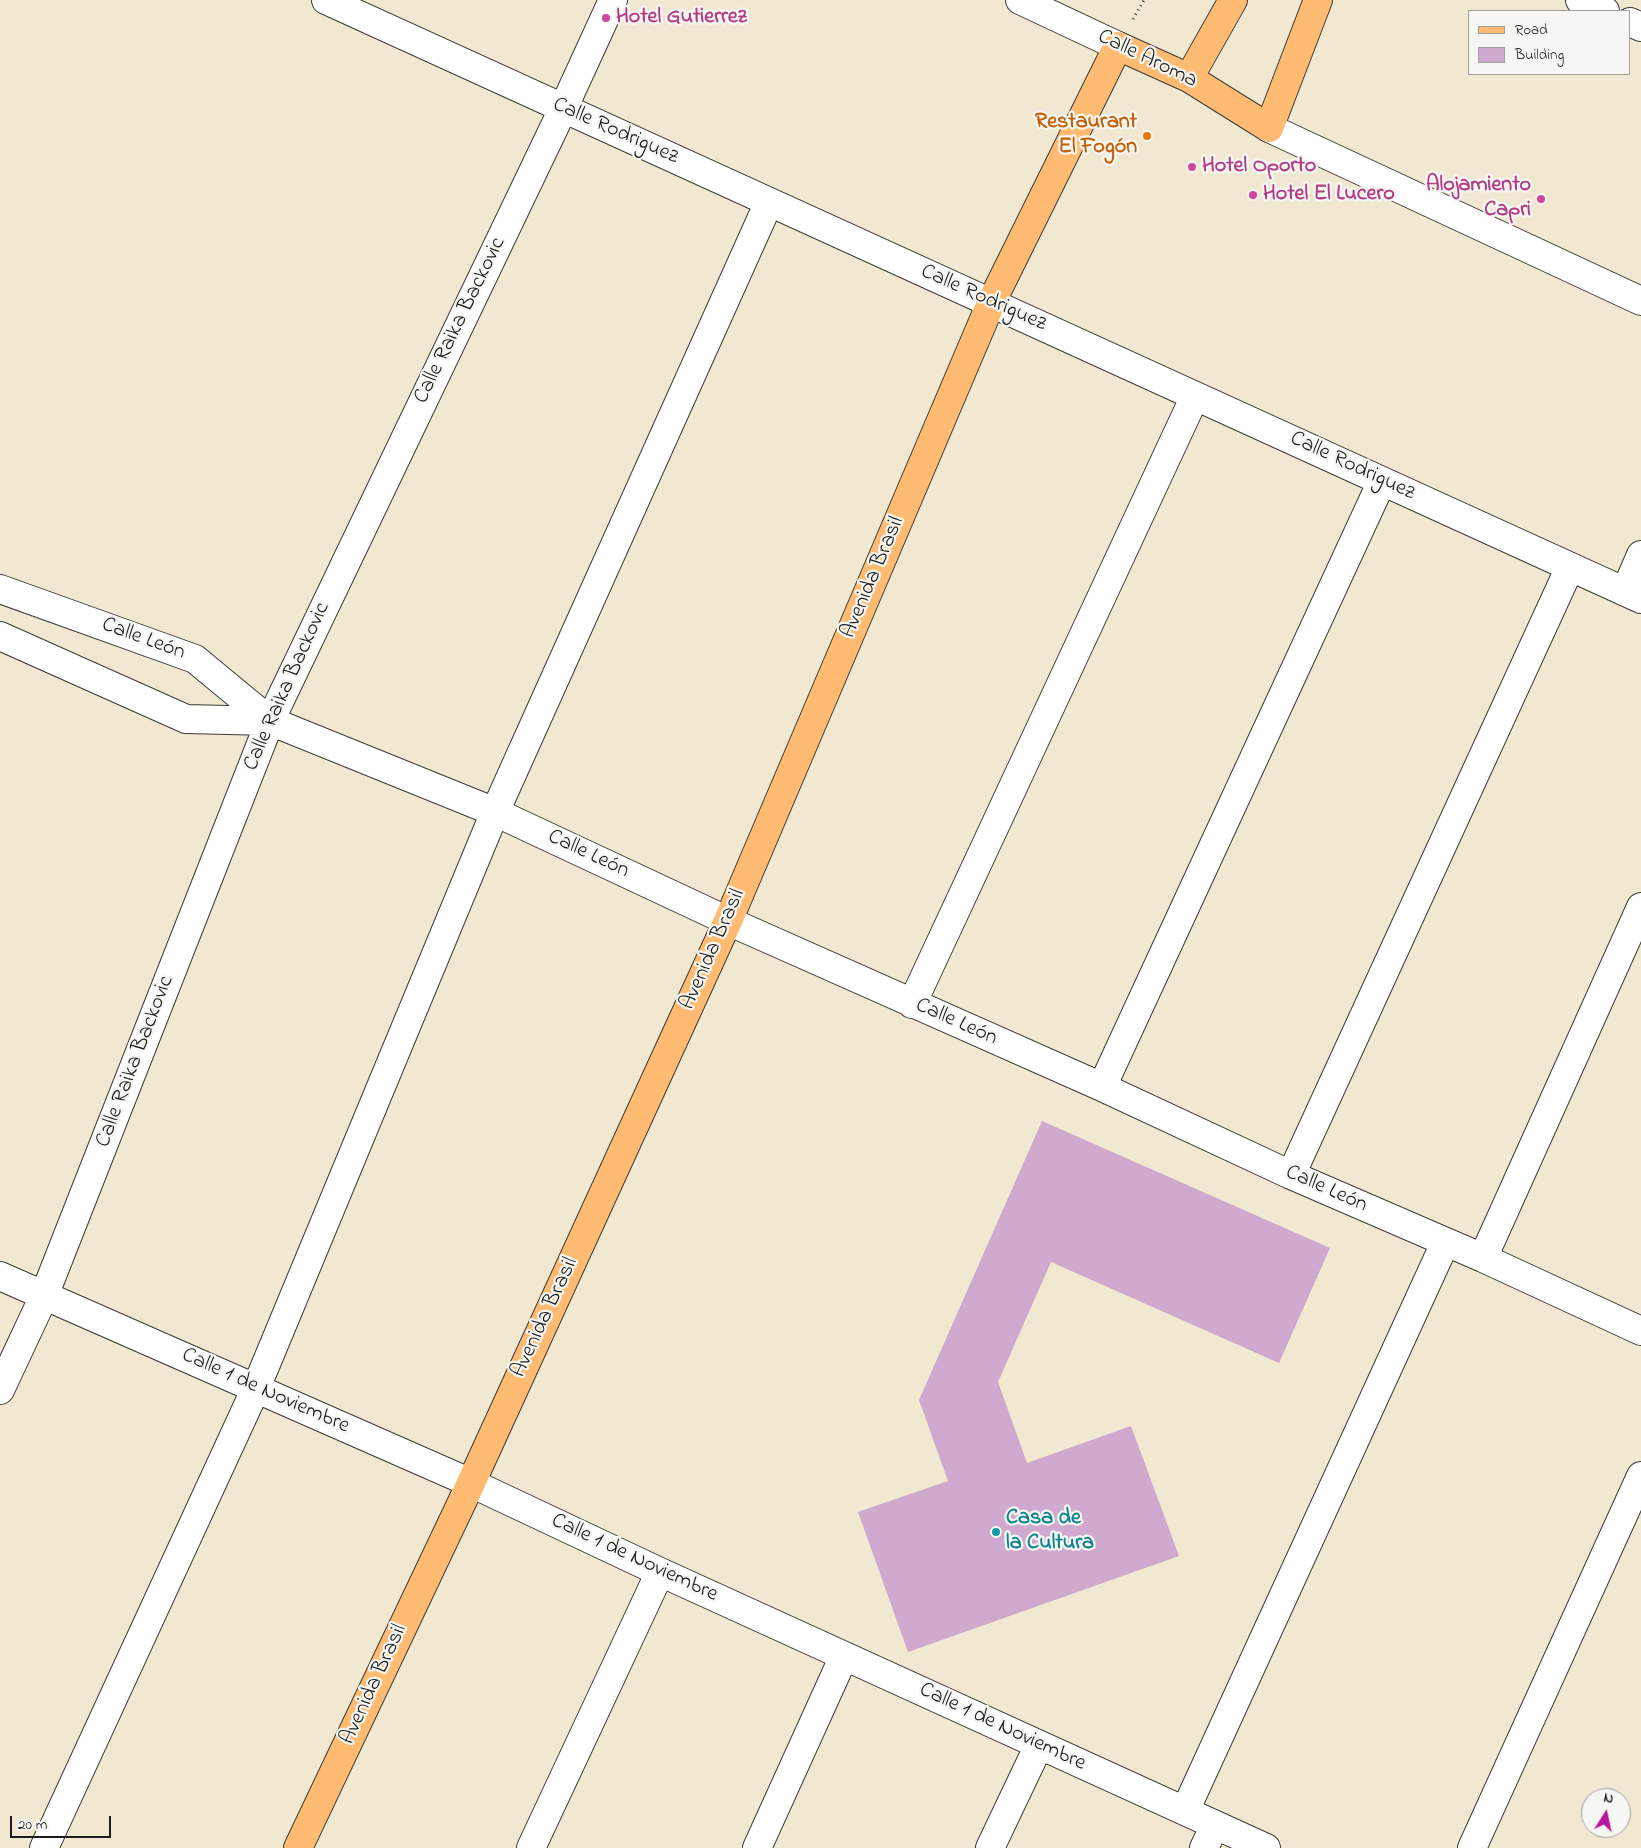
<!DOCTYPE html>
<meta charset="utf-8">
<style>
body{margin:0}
#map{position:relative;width:1641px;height:1848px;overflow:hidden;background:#f0e8d1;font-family:"Indie Flower",sans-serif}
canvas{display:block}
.legend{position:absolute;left:1468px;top:10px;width:162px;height:65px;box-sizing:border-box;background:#f6f6f2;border:1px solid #9f9f9c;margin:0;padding:6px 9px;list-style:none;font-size:15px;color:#1c1c1c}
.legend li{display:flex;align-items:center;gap:10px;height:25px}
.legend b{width:25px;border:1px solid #9f9f9c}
.north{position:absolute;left:1581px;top:1788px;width:50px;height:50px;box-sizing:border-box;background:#f6f6f2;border:1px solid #9f9f9c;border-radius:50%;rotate:10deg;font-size:14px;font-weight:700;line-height:20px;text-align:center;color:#1c1c1c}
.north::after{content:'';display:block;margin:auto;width:18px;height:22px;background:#b5179e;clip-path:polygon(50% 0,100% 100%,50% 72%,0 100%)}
.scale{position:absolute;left:10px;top:1816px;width:101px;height:22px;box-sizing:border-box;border:2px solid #1c1c1c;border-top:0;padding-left:6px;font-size:15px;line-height:18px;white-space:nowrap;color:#1c1c1c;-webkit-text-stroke:4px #f6f6f2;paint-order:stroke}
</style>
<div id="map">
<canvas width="1641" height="1848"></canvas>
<ul class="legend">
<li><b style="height:6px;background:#ffbb71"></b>Road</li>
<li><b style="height:14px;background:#cfa9ce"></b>Building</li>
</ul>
<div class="north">N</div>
<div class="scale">20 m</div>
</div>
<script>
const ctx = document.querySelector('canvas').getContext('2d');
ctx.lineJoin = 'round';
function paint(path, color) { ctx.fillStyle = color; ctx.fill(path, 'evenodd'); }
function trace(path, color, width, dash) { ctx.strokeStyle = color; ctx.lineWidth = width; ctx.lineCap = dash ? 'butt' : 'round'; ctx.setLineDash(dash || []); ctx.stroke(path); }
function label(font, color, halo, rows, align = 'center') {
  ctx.font = font + ' "Indie Flower",sans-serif'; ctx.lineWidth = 4.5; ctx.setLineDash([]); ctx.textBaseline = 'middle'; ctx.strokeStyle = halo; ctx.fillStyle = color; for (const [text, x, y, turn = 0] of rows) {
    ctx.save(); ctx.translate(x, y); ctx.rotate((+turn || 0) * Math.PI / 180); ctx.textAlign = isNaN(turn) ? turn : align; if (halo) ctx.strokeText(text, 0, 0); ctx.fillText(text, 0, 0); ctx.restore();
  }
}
paint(new Path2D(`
 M1042 1121 1330 1248 1279 1363 1051 1262 998 1382 1027 1463 1131 1426 1179 1556 908 1652 858 1512 948 1481 919 1400Z`), '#cfa9ce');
const minor = new Path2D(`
 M326 0 1641 599
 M1020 0 1118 46
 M1580 0 1605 11
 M1630 22 1641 27
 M1269 128 1641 301
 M0 589 195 659 270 721 495 812 728 921 1102 1087 1291 1175 1483 1258 1641 1331
 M1625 592 1641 555
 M0 636 186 719 270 721
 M912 1004 1195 396
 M1102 1087 1382 481
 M1291 1175 1570 567
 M1483 1258 1641 907
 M0 1276 471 1483 660 1572 1266 1848
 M0 1390 44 1296 270 721 563 109 613 0
 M1185 1811 1445 1243
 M44 1848 256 1388 495 812 769 202
 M531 1848 660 1572
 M757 1848 844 1656
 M990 1848 1039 1745
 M1204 1848 1215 1825
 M1472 1848 1641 1476`);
const major = new Path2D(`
 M1189 78 1233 0
 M298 1848 471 1483 728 921 991 303 1118 46 1189 78 1269 128 1318 0`);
trace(minor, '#3c3b37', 30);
trace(major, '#3c3b37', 30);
trace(new Path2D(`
 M1133 19 1144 0`), '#3c3b37', 3, [1, 4]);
trace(minor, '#fff', 28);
trace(major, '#ffbb71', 28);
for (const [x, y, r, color] of [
 [606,18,5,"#d1479c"],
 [1147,136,5,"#e8710a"],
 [1192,167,5,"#d1479c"],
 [1253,195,5,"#d1479c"],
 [1541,199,5,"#d1479c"],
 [996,1532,5,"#0f9aa8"]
]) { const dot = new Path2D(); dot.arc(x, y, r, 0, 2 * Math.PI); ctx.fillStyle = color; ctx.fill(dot); trace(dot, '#f6f6f2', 2); }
label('bold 22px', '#b23c85', '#f6f6f2', [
 ["Hotel Gutierrez",616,18],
 ["Hotel Oporto",1202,167],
 ["Alojamiento",1531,186,"right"],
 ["Capri",1531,211,"right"],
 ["Hotel El Lucero",1263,195]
], 'left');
label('22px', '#1c1c1c', '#f6f6f2', [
 ["Calle Aroma",1147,60,26],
 ["Calle Rodriguez",615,132,24],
 ["Calle Rodriguez",983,299,24],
 ["Calle Raika Backovic",461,321,-64],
 ["Calle Rodriguez",1352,467,25],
 ["Avenida Brasil",874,578,-67],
 ["Calle León",143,640,20],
 ["Calle Raika Backovic",288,687,-66],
 ["Calle León",588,855,25],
 ["Avenida Brasil",714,950,-66],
 ["Calle León",956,1023,24],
 ["Calle Raika Backovic",136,1062,-69],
 ["Calle León",1326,1190,24],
 ["Avenida Brasil",546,1318,-65],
 ["Calle 1 de Noviembre",265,1392,24],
 ["Calle 1 de Noviembre",634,1559,25],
 ["Avenida Brasil",375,1685,-65],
 ["Calle 1 de Noviembre",1002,1728,25]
]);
label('bold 22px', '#c56008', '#f6f6f2', [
 ["Restaurant",1137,123],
 ["El Fogón",1137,148]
], 'right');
label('bold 22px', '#0d838f', '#f6f6f2', [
 ["Casa de",1006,1519],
 ["la Cultura",1006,1544]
], 'left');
</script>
